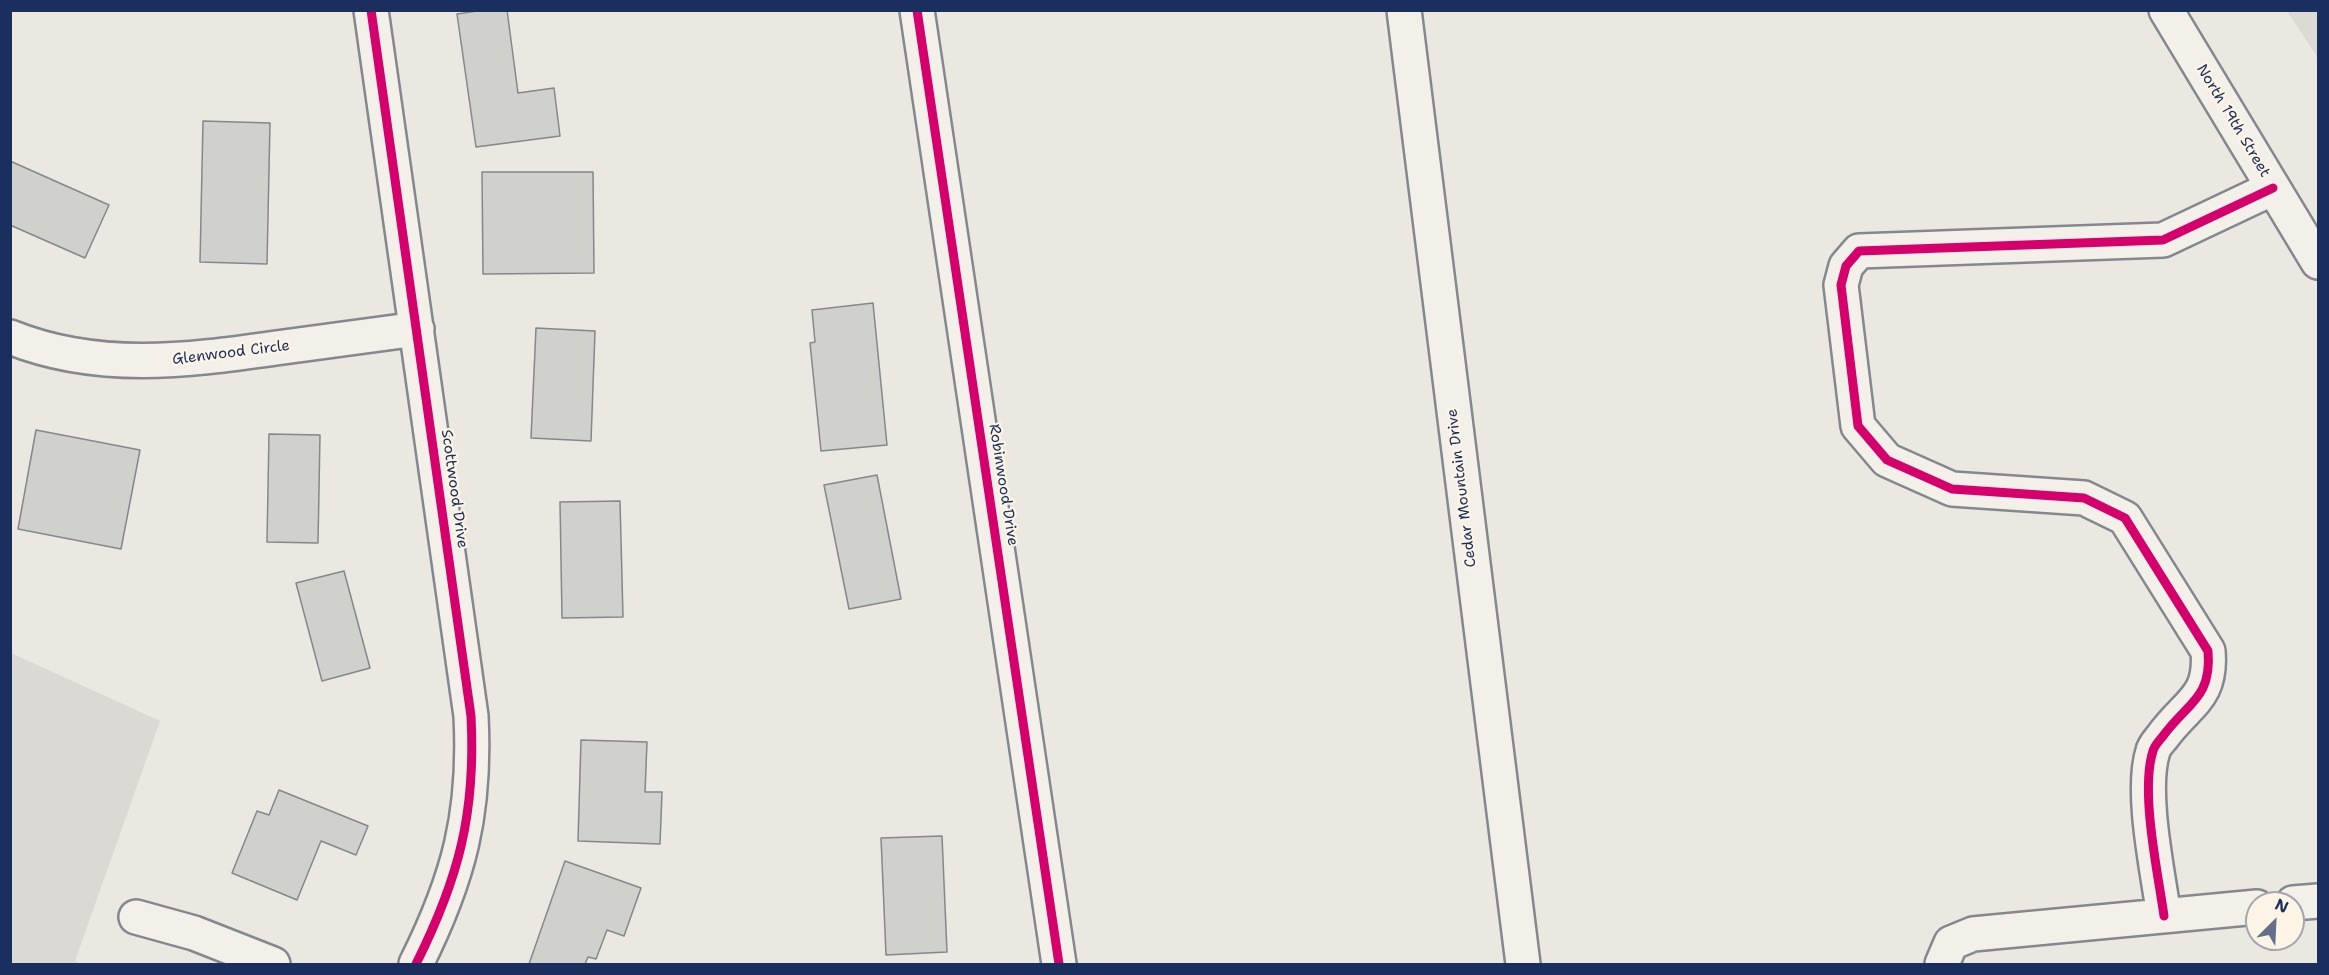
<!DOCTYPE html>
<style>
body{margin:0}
#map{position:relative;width:2329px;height:975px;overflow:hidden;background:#eae8e1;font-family:"Shantell Sans",sans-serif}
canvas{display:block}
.frame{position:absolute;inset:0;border:12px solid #1b2f5e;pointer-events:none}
.north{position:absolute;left:2245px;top:891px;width:60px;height:60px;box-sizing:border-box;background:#fcf5e5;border:2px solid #a2a6af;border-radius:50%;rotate:24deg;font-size:16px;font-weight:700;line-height:24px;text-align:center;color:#1b2f5e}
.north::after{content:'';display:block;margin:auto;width:21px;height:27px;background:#63708c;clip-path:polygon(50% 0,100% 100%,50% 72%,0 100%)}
</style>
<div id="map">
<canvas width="2329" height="975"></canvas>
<div class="frame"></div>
<div class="north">N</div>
</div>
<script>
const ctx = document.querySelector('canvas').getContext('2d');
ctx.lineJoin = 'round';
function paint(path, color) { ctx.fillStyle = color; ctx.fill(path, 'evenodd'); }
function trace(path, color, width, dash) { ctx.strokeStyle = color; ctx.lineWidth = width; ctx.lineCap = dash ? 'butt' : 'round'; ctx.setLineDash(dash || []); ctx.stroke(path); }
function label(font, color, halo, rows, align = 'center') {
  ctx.font = font + ' "Shantell Sans",sans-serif'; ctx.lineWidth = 4.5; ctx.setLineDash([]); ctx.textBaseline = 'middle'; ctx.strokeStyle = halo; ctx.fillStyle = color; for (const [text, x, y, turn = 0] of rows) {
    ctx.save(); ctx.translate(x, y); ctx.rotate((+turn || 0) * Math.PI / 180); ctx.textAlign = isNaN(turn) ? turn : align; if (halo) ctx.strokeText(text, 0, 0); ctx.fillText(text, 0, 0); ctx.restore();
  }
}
paint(new Path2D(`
 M2287 11H2318V58Z`), '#dbdad5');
paint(new Path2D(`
 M11 653 160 721 75 961 80 964H11Z`), '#dbd9d4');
const building = new Path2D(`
 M484 10H507L518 93 554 88 560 136 476 147 457 14Z
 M203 121 270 123 267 264 200 262Z
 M10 161 109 205 85 258 10 225Z
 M482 172H593L594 273 483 274Z
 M873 303 887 445 821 451 810 343 815 342 812 310Z
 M536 328 595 331 591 441 531 438Z
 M36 430 140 450 121 549 18 529Z
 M269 434 320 435 318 543 267 542Z
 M877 475 901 599 849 609 824 485Z
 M620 501 623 617 562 618 560 502Z
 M344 571 370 668 322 681 296 583Z
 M581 740 647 742 645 792H662L660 844 578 841Z
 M279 790 368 826 356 855 321 841 297 900 232 873 257 811 269 815Z
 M942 836 947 952 886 955 881 838Z
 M565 861 641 888 624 936 607 930 596 959 588 957 585 964H529Z`);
paint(building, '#d0d0cd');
trace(building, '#84878d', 1.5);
const minor = new Path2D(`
 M371 10 471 716C476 813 459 878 416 964
 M917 10 1059 964
 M1404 10 1523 964
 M10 337C97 372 186 361 276 348 323 342 370 335 417 329
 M2293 903 2318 901
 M2164 916C2158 873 2140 791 2153 751 2154 746 2160 740 2163 736 2188 702 2212 698 2208 651L2125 518 2084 498 1952 489 1887 460 1858 426 1841 285 1846 266 1859 251 2163 240 2273 188
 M136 917 194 933 273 964
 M1942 964 1951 943 1973 934 2257 907`);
const major = new Path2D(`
 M2166 10 2318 262`);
trace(minor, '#84878d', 38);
trace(major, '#84878d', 38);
trace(minor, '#f3f0ea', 33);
trace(major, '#f3f0ea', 33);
trace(new Path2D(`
 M371 10 471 716C476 813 459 878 416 964
 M917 10 1059 964
 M2164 916C2158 873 2140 791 2153 751 2154 746 2160 740 2163 736 2188 702 2212 698 2208 651L2125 518 2084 498 1952 489 1887 460 1858 426 1841 285 1846 266 1859 251 2163 240 2273 188`), '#d6006c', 9);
label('15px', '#1b2f5e', '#fcf5e5', [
 ["North 19th Street",2233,121,59],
 ["Glenwood Circle",231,353,-7],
 ["Robinwood Drive",1003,485,81],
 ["Cedar Mountain Drive",1462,488,-97],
 ["Scottwood Drive",454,489,82]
]);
</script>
